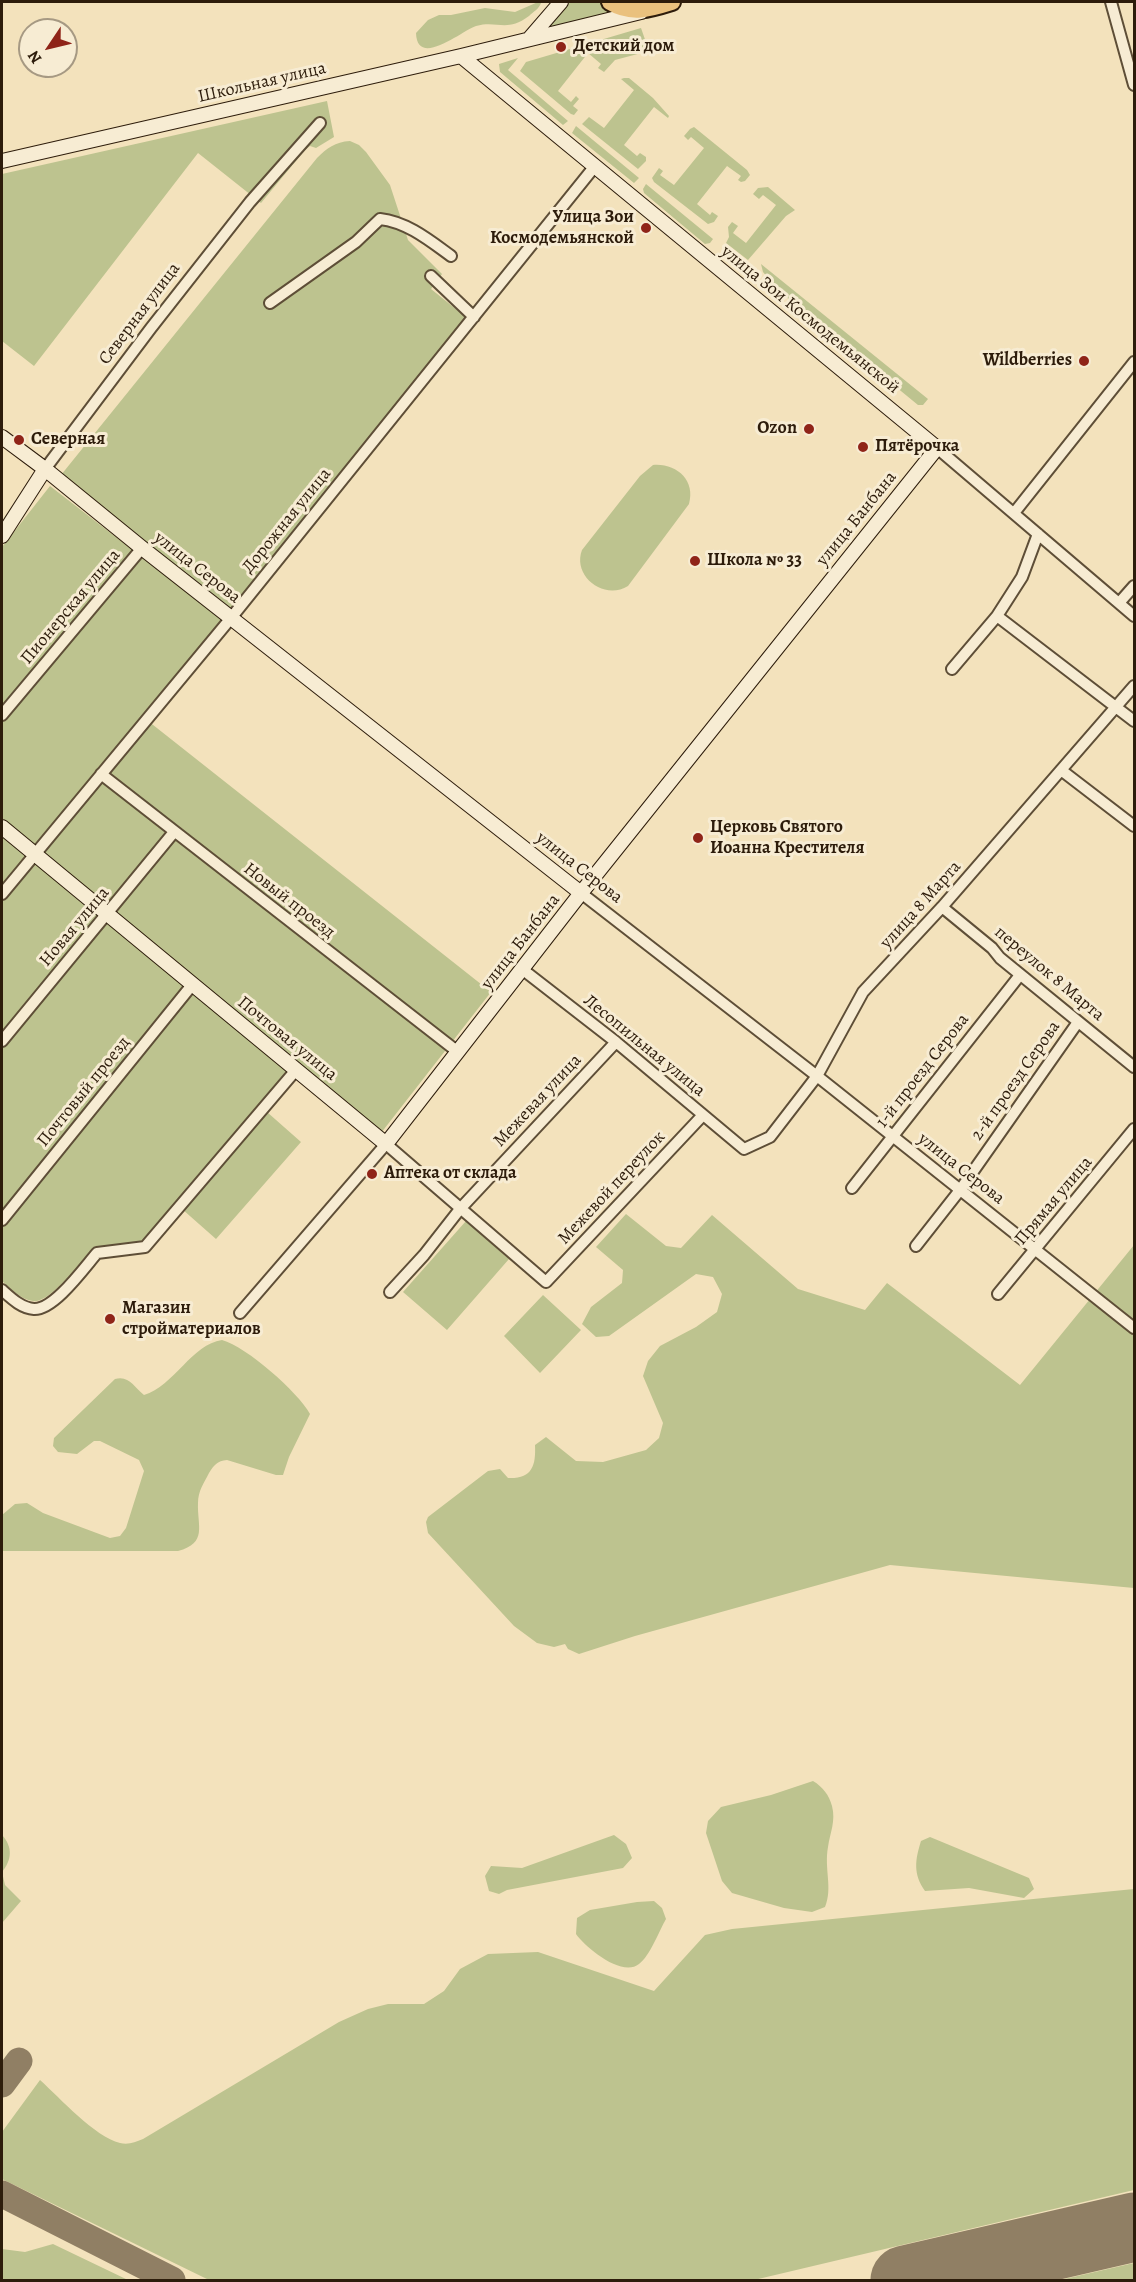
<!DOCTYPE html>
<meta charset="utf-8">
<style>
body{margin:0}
#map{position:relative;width:1136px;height:2282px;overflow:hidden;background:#f3e2bc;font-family:Alegreya,serif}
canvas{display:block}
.frame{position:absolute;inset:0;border:3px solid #2d1c0b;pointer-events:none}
.north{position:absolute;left:18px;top:18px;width:60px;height:60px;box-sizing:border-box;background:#f7ecd3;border:2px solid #a69983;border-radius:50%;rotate:235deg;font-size:16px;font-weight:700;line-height:24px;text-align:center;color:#2d1c0b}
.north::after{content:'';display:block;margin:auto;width:21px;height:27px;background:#8f2418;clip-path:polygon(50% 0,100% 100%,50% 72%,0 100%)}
</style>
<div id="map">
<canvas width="1136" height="2282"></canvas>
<div class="frame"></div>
<div class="north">N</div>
</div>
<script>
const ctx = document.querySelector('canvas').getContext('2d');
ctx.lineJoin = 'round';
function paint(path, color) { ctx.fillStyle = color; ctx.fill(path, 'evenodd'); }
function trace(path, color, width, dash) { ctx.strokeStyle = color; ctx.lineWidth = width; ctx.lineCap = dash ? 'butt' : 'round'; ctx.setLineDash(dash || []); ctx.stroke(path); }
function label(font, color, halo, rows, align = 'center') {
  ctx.font = font + ' Alegreya,serif'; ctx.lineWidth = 6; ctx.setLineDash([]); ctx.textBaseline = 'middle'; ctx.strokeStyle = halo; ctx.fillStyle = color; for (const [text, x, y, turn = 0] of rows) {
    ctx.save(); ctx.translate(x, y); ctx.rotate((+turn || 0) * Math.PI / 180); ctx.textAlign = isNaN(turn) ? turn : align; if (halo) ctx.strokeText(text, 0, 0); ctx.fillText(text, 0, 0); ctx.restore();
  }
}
paint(new Path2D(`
 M538 2 541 3C539 9 534 11 529 16 506 33 498 20 476 26 463 30 417 69 416 33L428 20 439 15H451L485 8 515 12Z
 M564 2H605L625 12 541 33Z
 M641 28 649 51 615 60 604 72 598 68 601 64 588 53 558 91 571 102 576 96 579 99 573 106 578 110 574 115 571 114 520 71 526 62Z
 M518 58 508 70 568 121 563 125 500 72 499 64Z
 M624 78H629L653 98 669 116 668 118 654 107 624 145 637 156 640 153 646 157V161L638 169 582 124 589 117 604 128 634 90 621 79Z
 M327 101 334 137 316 148 310 146 305 150 261 203 198 153 34 366 2 341V174Z
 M576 126 639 178 634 183 572 133Z
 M694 127 747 170 750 175 745 181 741 182 738 180 741 176 727 166 697 204 710 215 712 212 718 216 714 222 708 224 654 182 652 178 659 168 663 171 660 175 674 185 704 148 691 137 688 140 684 136 690 129Z
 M350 141 359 145 366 152 390 185 408 240 442 274 431 289 467 318 232 609 61 475 317 158C327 148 335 142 350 141Z
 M646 184 713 239 710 243 705 244 644 193 643 189Z
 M768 187 795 210 786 216 748 260 726 243 729 237 728 227 732 222 738 226 733 233 746 243 776 205 763 195 759 199 753 194 758 188Z
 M761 264 928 399 923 405H918L779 291 763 272Z
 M653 465C676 463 696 480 689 504L628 586C604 601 572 576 582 550L640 476Z
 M50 486 223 620 143 717 491 992 381 1133 2 818V547Z
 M2 836 289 1073 144 1241 94 1247C82 1260 50 1304 33 1301 20 1299 11 1289 2 1281Z
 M267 1112 301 1142 216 1239 182 1209Z
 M626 1214 666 1246 681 1248 712 1215 798 1289 865 1310 887 1283 1020 1385 1134 1245V1588L890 1565 635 1636 579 1654 568 1649 565 1644 554 1647 537 1643 514 1626 428 1533 426 1522 428 1517 488 1471 500 1469 508 1478C532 1479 536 1466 535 1445L546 1437 576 1461 603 1462 646 1450 659 1438 663 1423 643 1376 648 1361 660 1346 696 1327 717 1312 722 1294 713 1277 696 1274 609 1336 596 1337 582 1324 591 1307 622 1283 623 1270 596 1247Z
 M466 1221 509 1259 447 1330 403 1292Z
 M543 1295 581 1330 540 1373 504 1336Z
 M222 1340C247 1347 298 1392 310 1414L289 1457 283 1475H276L227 1460C217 1461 214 1465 209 1473 204 1483 198 1491 198 1503 197 1526 208 1543 178 1551H2V1515L15 1504 27 1503 43 1513 110 1538 120 1536 126 1528 144 1471 139 1460 100 1441H94L77 1454 58 1452 53 1446 54 1438 115 1379C129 1375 134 1387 144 1395 174 1386 192 1344 222 1340Z
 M813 1781C823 1787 829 1795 832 1806 836 1821 830 1833 828 1847 824 1869 833 1888 825 1907L812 1912 784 1908 732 1893 722 1881 706 1833 708 1821 721 1807 771 1795Z
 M2 1835C13 1847 12 1860 2 1872L5 1885 21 1901 2 1923Z
 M614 1835 626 1844 632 1858 623 1868 507 1890 499 1894 489 1891 485 1876 491 1866 522 1868Z
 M930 1837 1029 1878 1034 1889 1024 1898 969 1888 925 1891C913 1874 915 1860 921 1841Z
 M1134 1889V2190L754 2280H209L2 2179V2132L40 2080C60 2098 95 2137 120 2143 129 2145 135 2142 143 2139L339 2022 368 2009 388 2004H424L444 1991 460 1969 488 1954 538 1952 654 1991 705 1935 732 1929Z
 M654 1901 662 1908 666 1919C659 1931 650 1956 639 1964 622 1978 585 1947 576 1934L577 1918 590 1910 637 1902Z
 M53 2244 128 2280H2V2249L25 2252Z
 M1134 2263V2280H1060Z`), '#bdc38f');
trace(new Path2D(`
 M2 2084 19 2061
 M2 2194 172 2280`), '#907f64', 27);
trace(new Path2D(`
 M905 2280 1134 2227`), '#907f64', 69);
const street = new Path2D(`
 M1111 2 1134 85
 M431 276 474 317
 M270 303 356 242 380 219C407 222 429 240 451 256
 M937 448 1134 616
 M45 469 151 328 250 202 320 123
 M1014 513 1134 362
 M1119 603 1134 586
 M997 616 1134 721
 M952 669 997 616 1022 577 1038 534
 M2 715 142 548
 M1061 770 1134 826
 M101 774 458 1052
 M581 893 817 1076 1134 1328
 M2 894 231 618 595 166
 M942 907 992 948 1000 958 1134 1067
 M522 969 616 1042 744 1149 770 1137 817 1076 863 992 942 907 1134 686
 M2 1041 174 832
 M852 1188 1020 975
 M2 1220 192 985
 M916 1246 960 1190 1078 1022
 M2 1290C11 1298 21 1308 34 1309 54 1310 84 1268 97 1253L145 1247 296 1070
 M390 1292 424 1255 460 1209 616 1042
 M998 1294 1134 1129
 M240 1313 386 1144 546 1282 703 1115`);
const secondary = new Path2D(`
 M529 39 561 2
 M2 161 461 56 641 12
 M2 437 45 469 142 548 581 893
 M2 536 45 469
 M2 827 386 1144 581 893 937 448 461 56`);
const primary = new Path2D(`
 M610 2C631 15 650 9 672 2`);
trace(street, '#5e4e37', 14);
trace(secondary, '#2d1c0b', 16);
trace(primary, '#2d1c0b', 20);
trace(street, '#f7ecd3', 10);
trace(secondary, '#f7ecd3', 14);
trace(primary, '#eac17e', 16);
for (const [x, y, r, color] of [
 [561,47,6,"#8f2418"],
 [646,228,6,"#8f2418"],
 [1084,361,6,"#8f2418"],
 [809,429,6,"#8f2418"],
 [19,440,6,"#8f2418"],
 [863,447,6,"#8f2418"],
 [695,561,6,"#8f2418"],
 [698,838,6,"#8f2418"],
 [372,1174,6,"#8f2418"],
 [110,1319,6,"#8f2418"]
]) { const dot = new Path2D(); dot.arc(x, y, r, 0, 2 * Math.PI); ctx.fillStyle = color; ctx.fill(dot); trace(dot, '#f7ecd3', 2); }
label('bold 18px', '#2d1c0b', '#f7ecd3', [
 ["Детский дом",573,47],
 ["Улица Зои",634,218,"right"],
 ["Космодемьянской",634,239,"right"],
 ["Wildberries",1072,361,"right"],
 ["Ozon",797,429,"right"],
 ["Северная",31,440],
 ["Пятёрочка",875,447],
 ["Школа № 33",707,561],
 ["Церковь Святого",710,828],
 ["Иоанна Крестителя",710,849],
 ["Аптека от склада",384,1174],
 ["Магазин",122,1309],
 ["стройматериалов",122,1330]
], 'left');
label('18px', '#2d1c0b', '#f7ecd3', [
 ["Школьная улица",262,83,-13],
 ["Северная улица",140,314,-53],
 ["улица Зои Космодемьянской",810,320,39],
 ["улица Банбана",857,519,-51],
 ["Дорожная улица",287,521,-51],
 ["улица Серова",197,568,38],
 ["Пионерская улица",71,607,-50],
 ["улица Серова",579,868,38],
 ["Новый проезд",289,901,38],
 ["улица 8 Марта",921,905,-48],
 ["Новая улица",75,927,-50],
 ["улица Банбана",521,942,-52],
 ["переулок 8 Марта",1049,974,40],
 ["Почтовая улица",287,1039,39],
 ["Лесопильная улица",644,1046,39],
 ["1-й проезд Серова",923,1071,-52],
 ["2-й проезд Серова",1016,1081,-55],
 ["Почтовый проезд",84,1092,-51],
 ["Межевая улица",538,1101,-47],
 ["улица Серова",961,1169,38],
 ["Межевой переулок",612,1188,-47],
 ["Прямая улица",1054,1201,-50]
]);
</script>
